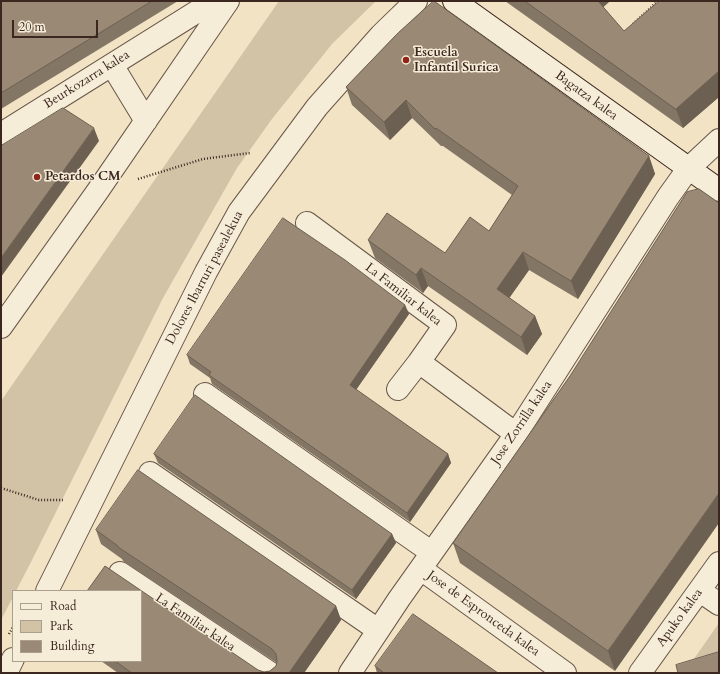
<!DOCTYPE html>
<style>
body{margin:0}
#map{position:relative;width:720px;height:674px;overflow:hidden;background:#f1e3c3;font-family:Cardo,serif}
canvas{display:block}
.frame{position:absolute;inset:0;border:2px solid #3b2720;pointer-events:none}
.legend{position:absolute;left:12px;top:590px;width:130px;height:72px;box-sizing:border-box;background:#f6edd8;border:1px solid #ab9e8e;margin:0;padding:5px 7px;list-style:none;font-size:12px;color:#3b2720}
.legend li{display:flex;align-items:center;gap:8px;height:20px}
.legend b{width:20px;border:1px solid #ab9e8e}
.scale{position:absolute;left:12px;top:20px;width:86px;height:18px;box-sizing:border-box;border:2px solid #3b2720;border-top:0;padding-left:5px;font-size:12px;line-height:14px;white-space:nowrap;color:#3b2720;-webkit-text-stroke:3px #f6edd8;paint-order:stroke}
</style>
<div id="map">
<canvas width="720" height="674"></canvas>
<div class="frame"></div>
<ul class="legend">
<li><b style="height:5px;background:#f6edd8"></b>Road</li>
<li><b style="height:11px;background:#d2c3a7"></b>Park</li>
<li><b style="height:11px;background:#9a8975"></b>Building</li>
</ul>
<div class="scale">20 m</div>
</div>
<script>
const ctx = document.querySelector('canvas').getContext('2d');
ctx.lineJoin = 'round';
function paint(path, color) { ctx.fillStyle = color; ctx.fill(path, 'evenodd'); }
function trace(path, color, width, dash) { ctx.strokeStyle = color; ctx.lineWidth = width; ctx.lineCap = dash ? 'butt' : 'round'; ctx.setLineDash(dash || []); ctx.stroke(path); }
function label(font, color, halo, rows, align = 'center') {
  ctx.font = font + ' Cardo,serif'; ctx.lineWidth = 3; ctx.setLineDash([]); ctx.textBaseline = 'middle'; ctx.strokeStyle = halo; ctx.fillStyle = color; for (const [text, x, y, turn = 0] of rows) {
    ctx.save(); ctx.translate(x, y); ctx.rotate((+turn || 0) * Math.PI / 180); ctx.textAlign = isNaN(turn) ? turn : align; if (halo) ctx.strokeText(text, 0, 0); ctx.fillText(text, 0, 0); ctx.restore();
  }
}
paint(new Path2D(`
 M279 1H376L332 44 272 119 237 168 163 298 31 562 16 591H13V597L1 620V401Z
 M719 623V666L684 673Z`), '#d2c3a7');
const street = new Path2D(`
 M112 65 146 121
 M1 134 214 1
 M307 223 445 325 419 362 516 434
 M1 327 97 192 228 1
 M398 389 419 362
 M205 394 431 552
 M150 473 378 630
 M421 569 565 673
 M120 573 270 673
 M47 591 206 272 239 212 317 107 381 35 416 1
 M700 591 719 604
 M6 673 13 659
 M350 673 399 599 516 434 668 197 688 169 719 140
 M640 673 719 563`);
const secondary = new Path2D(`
 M454 1 719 190`);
trace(street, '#685649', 24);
trace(secondary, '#3b2720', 24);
trace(new Path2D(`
 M633 24 658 1
 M138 179 203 159 250 153
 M1 488 39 500H63
 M9 634 13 627`), '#3b2720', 2.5, [1, 2]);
trace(street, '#f6edd8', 22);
trace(secondary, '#f6edd8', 22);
paint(new Path2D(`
 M1 1H178L1 109Z
 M505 1H610L603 7 624 31 719 1V97L683 128Z
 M398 33 649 156 655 174 578 299 529 270 509 298 535 316 542 334 527 355 428 286 423 293 375 258 368 240 445 253 489 231 512 195 443 146H441L412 118 390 140 352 105 346 87Z
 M405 305 409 314 356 390 448 454 451 463 410 522 212 384 210 378 190 364 187 355Z
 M570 376 615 671 460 563 453 543Z
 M154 454 392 534 396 543 356 599 158 463Z
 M96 530 336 606 341 620 304 673H118L101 661H141L258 670 264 672 270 671 276 666 277 663 123 561 122 559 101 544Z
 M375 666 498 673H377Z`), '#847665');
paint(new Path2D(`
 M594 1H610L598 12Z
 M719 71V97L683 128 676 109Z
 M406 100 412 118 390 140 384 122Z
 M94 128 99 141 1 277V258Z
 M649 156 655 174 578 299 571 281Z
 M523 252 529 270 503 307 497 289Z
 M421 268 428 286 423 293 416 275Z
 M405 305 409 314 353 394 350 385Z
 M535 316 542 334 527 355 521 337Z
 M448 454 451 463 410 522 407 513Z
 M719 493V523L615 671 608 651Z
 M392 534 396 543 356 599 352 590Z
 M336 606 341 620 304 673H289Z`), '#6c6052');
const building = new Path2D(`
 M1 1H152L1 93Z
 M434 1 649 156 571 281 523 252 497 289 535 316 521 337 421 268 416 275 368 240 387 213 445 253 470 217 489 231 518 186 436 128 435 129 406 100 384 122 346 87 398 33Z
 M525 1H598L624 31 659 1H719V71L676 109Z
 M63 108 94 128 1 258V146Z
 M699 189 719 203V493L608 651 453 543 570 376 687 192Z
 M283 218 345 260 405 305 350 385 448 454 407 513 209 375 211 372 187 355Z
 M195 395 392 534 352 590 154 454Z
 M138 470 336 606 289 673H132L115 661H141V591H87L105 566 258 670 264 672 270 671 276 666 277 661 276 654 272 649 118 547V546L96 530Z
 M413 614 498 673H384L375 666Z
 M719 652V673H678L676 665Z`);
paint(building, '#9a8975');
trace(building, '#6c6052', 1);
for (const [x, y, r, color] of [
 [406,60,4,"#8f2418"],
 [37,177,4,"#8f2418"]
]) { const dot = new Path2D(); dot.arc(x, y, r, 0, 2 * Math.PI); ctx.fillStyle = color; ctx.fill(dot); trace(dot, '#f6edd8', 1.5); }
label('bold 13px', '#3b2720', '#f6edd8', [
 ["Escuela",414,53],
 ["Infantil Surica",414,68],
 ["Petardos CM",45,177]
], 'left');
label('13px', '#3b2720', '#f6edd8', [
 ["Beurkozarra kalea",87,80,-32],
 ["Bagatza kalea",586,96,36],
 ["Dolores Ibarruri pasealekua",205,278,-62],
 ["La Familiar kalea",403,295,38],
 ["Jose Zorrilla kalea",522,423,-56],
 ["Jose de Espronceda kalea",483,614,36],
 ["Apuko kalea",680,618,-54],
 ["La Familiar kalea",195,623,34]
]);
</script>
